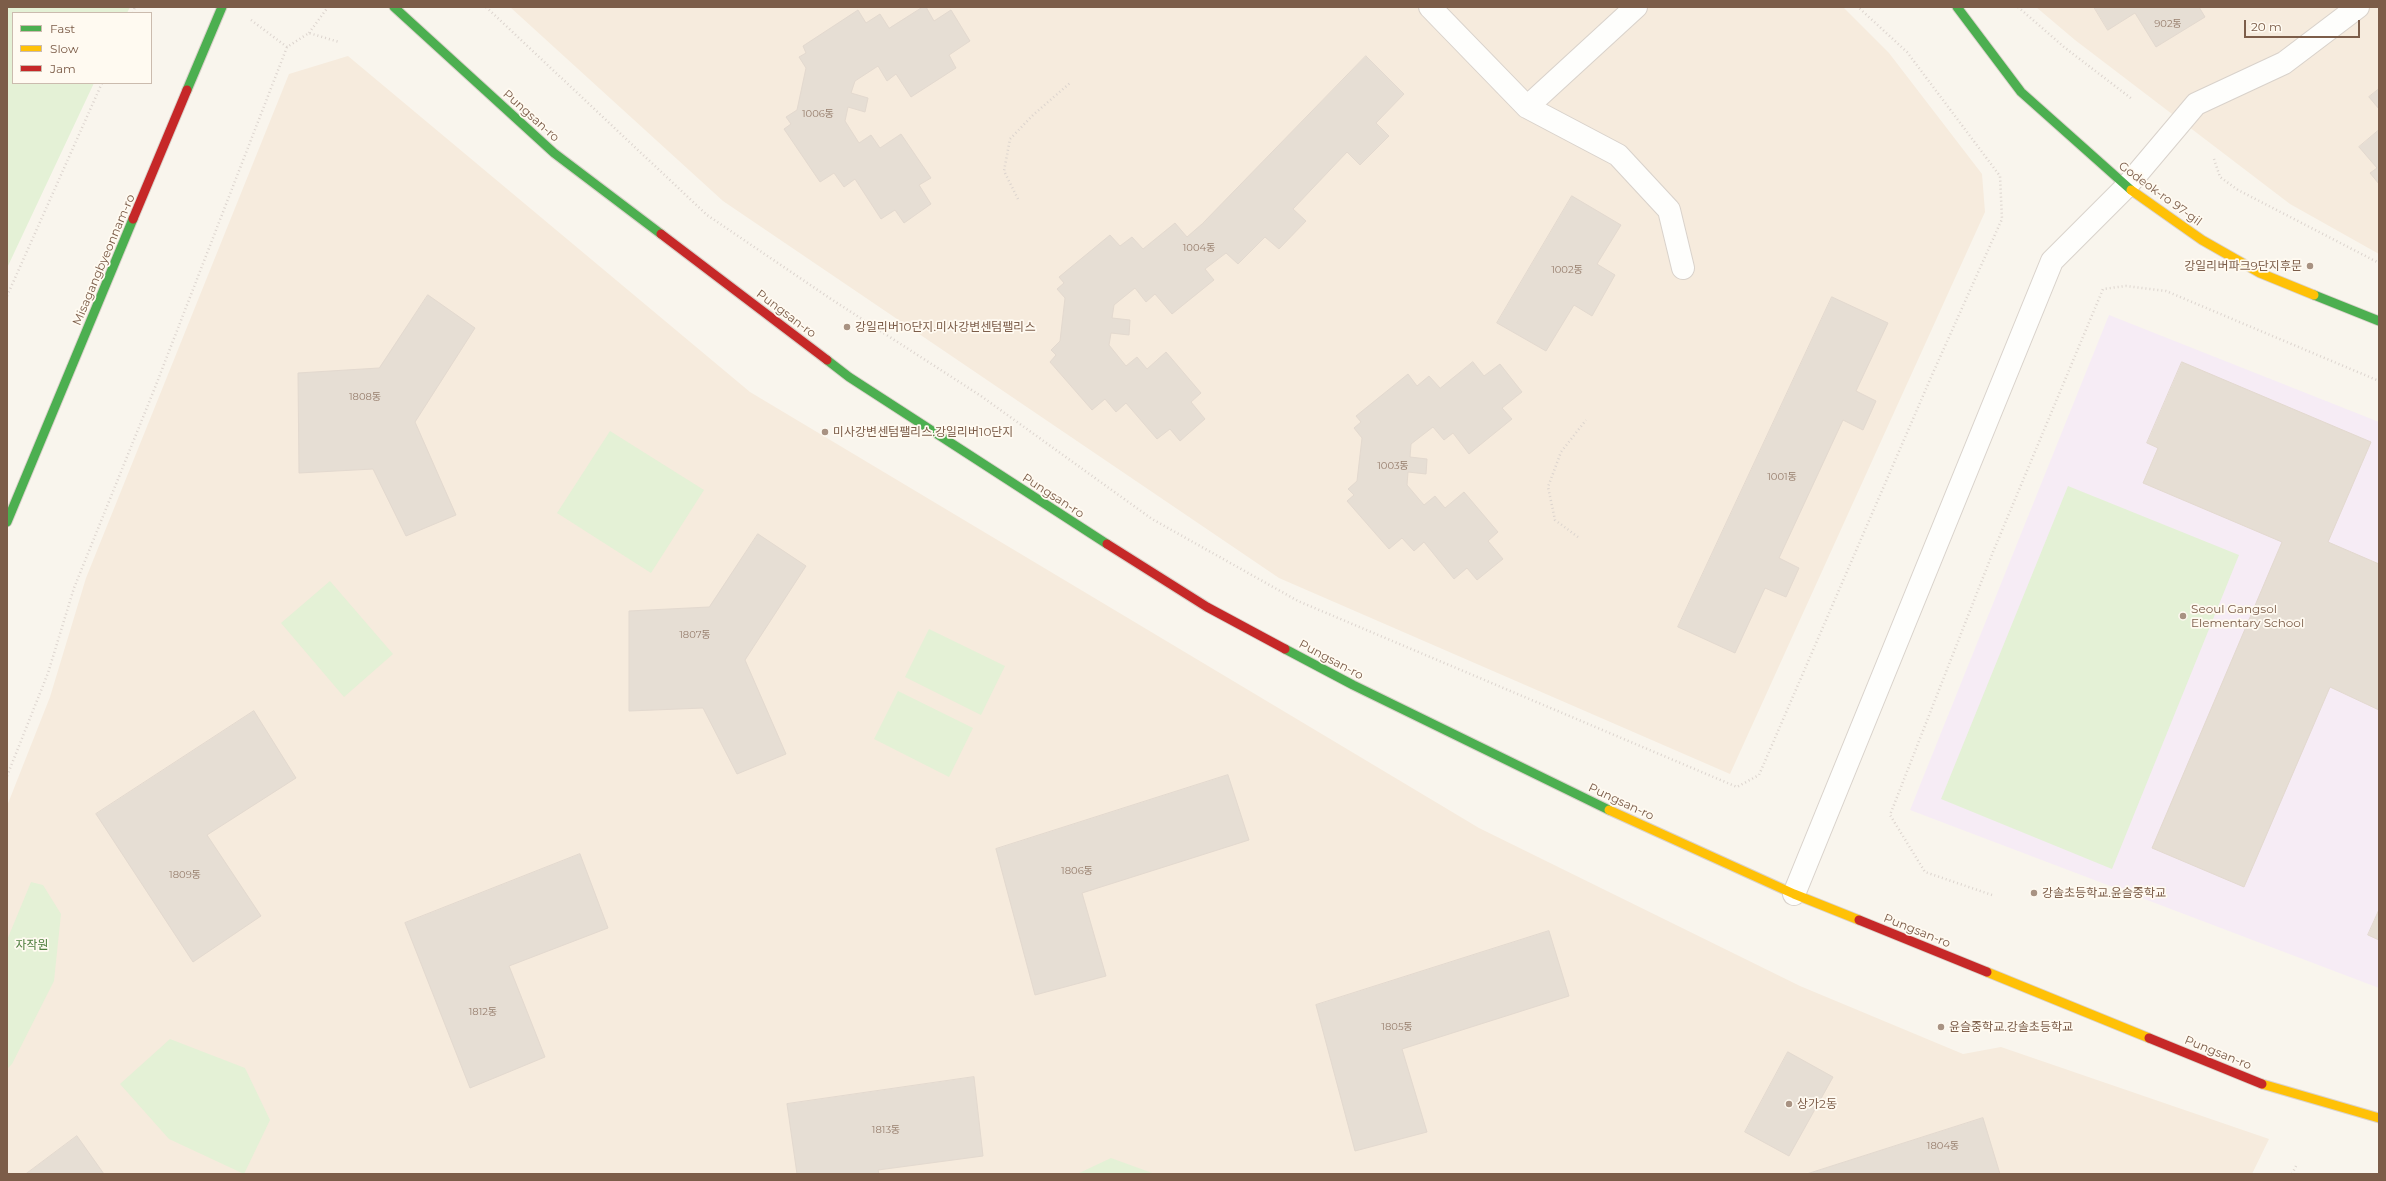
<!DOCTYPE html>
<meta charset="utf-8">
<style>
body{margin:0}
#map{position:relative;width:2386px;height:1181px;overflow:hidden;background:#f9f5ed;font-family:Montserrat,sans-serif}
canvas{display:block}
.frame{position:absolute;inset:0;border:8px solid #7c5d49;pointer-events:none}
.legend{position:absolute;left:12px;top:12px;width:140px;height:72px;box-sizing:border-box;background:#fffaf1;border:1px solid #cbbbae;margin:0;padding:5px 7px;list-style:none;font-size:12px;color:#7c5d49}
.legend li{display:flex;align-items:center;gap:8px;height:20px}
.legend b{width:20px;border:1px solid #cbbbae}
.scale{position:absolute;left:2244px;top:20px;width:116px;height:18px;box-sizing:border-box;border:2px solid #7c5d49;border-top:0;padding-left:5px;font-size:12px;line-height:14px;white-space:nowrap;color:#7c5d49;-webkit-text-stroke:3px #fffaf1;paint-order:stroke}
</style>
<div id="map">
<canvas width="2386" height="1181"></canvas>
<div class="frame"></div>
<ul class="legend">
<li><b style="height:5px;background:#4caf50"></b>Fast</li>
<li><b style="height:5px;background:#ffc107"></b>Slow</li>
<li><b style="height:5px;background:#c62828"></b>Jam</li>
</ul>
<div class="scale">20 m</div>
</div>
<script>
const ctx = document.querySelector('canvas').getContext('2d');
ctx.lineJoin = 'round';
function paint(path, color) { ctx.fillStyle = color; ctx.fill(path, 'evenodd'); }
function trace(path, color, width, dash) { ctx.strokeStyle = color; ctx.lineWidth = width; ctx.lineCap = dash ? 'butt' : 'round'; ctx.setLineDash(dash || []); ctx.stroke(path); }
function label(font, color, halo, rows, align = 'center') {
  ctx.font = font + ' Montserrat,"Noto Sans KR",sans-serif'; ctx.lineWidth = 3.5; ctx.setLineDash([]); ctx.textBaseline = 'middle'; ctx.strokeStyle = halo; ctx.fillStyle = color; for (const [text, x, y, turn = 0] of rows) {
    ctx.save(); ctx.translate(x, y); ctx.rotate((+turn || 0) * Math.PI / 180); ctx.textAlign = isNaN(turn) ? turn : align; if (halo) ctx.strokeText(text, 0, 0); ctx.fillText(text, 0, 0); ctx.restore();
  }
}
paint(new Path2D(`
 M510 7H1843L1889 53 1982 174 1985 212 1730 774 1279 578 723 201Z
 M2036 7H2379V254L2290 204 2075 40Z
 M348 56 750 392 1479 828 1800 986 1963 1054 2001 1047 2269 1139 2252 1174H7V806L50 697 86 578 289 74Z`), '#f6ebdd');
paint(new Path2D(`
 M2109 315 2379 422V988L1910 810Z`), '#f6ecf5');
paint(new Path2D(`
 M7 7H130L127 13H13V83H94L7 268Z
 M610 431 704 490 651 573 557 513Z
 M2068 486 2239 555 2112 869 1941 799Z
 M330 581 393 654 344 697 281 623Z
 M929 629 1005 666 981 715 905 677Z
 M898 691 973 728 949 777 874 739Z
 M31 882 43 885 61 914 54 981 12 1064 7 1069V940Z
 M170 1039 245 1068 270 1120 244 1174 169 1139 120 1084Z
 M1111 1158 1155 1174H1077Z`), '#e4f1d6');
const building = new Path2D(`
 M923 7H926L934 21 951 10 970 41 949 55 956 68 911 97 896 74 887 81 878 66 855 81 851 93 868 98 865 112 848 107 845 121 859 143 871 135 880 148 901 134 931 178 919 185 931 204 904 223 895 210 881 219 855 179 844 187 834 173 820 182 784 129 791 124 786 117 797 110 806 68 799 57 806 53 803 46 858 10 866 23 880 14 889 28Z
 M2094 7H2199L2205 17 2156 47 2135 13 2108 30Z
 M1366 56 1404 94 1376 123 1389 136 1360 165 1347 152 1293 209 1306 221 1279 249 1265 237 1238 264 1226 253 1205 269 1214 280 1172 314 1155 294 1146 302 1135 288 1114 305 1112 318 1130 320 1129 335 1111 333 1109 345 1126 366 1137 357 1147 369 1166 352 1201 393 1191 402 1205 419 1180 441 1170 429 1157 439 1126 403 1116 412 1105 399 1092 410 1050 362 1056 355 1051 350 1060 341 1065 298 1057 289 1064 283 1059 277 1110 235 1120 246 1132 237 1143 249 1175 223 1187 237 1202 224Z
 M2379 89V109L2369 97Z
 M2379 130V184L2370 173 2377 168 2359 147Z
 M1572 196 1621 225 1597 264 1615 275 1592 316 1574 305 1546 351 1497 323Z
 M428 295 475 328 415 422 456 515 406 536 373 469 299 473 298 373 379 368Z
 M1832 297 1888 323 1856 391 1876 401 1863 430 1843 420 1779 558 1799 568 1786 597 1765 588 1735 653 1678 627Z
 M1473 362 1484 376 1500 364 1522 392 1502 408 1512 419 1469 454 1453 433 1444 440 1433 427 1411 444 1410 457 1427 459 1426 474 1408 472 1407 485 1424 505 1435 496 1445 508 1464 492 1498 532 1488 541 1503 559 1477 580 1467 568 1454 579 1424 542 1414 551 1402 538 1389 549 1347 501 1354 495 1348 489 1357 481 1362 438 1354 428 1361 422 1356 416 1408 374 1417 386 1429 376 1440 388Z
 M2182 362 2371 442 2328 542 2379 564V710L2330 687 2244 887 2152 848 2282 542 2143 483 2158 448 2147 443Z
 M758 534 806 566 745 660 786 754 737 774 703 708 629 711V611L709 607Z
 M254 711 296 778 207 835 261 916 193 962 96 814Z
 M1228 775 1249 840 1082 893 1106 976 1035 995 996 849Z
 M580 854 608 928 509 966 545 1057 470 1088 405 923Z
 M2379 910V940L2368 935Z
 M1549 931 1569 996 1402 1049 1427 1132 1355 1151 1316 1005Z
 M1788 1052 1833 1077 1789 1156 1745 1132Z
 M974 1077 983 1156 878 1170 879 1174H797L787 1104Z
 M1983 1118 2000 1174H1807Z
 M77 1136 104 1174H26Z`);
paint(building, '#e6ded4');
trace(building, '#e3d9cf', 1);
const street = new Path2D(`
 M1430 7 1527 107 1636 7
 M1527 107 1618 155 1669 210 1683 268
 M1794 894 2052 261 2126 187 2196 104 2284 63 2358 7`);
const fast = new Path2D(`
 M394 7 554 153 661 234
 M1957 7 2021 92 2131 190
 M187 90 222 7
 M2314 295 2379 321
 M827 360 849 377 1107 544
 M7 522 133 219
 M1285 649 1353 685 1609 810`);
const slow = new Path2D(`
 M2131 190 2202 240 2260 273 2314 295
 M1609 810 1794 894 1859 920
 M1987 972 2149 1038
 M2262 1084 2379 1118`);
const jam = new Path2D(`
 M133 219 187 90
 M661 234 827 360
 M1107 544 1207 607 1285 649
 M1859 920 1987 972
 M2149 1038 2262 1084`);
trace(street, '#d9d2cb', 24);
trace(fast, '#dad2cb', 11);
trace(slow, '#dad2cb', 11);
trace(jam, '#dad2cb', 11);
trace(new Path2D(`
 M486 7 707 215 831 299 981 396 1152 519 1298 601 1737 787 1759 775 1932 375 2002 219 2000 176 1907 52 1858 7
 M2018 7 2064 47 2132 99
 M133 13 135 7
 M251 20 287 47
 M309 33 328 7
 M2214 159 2220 177 2238 190 2379 263
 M1018 199 1004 171 1010 139 1033 115 1070 83
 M7 296 102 83
 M1578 537 1555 520 1548 487 1561 452 1586 420
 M7 776 48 673 74 588 154 390 287 47 309 33 339 42
 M1992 895 1925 872 1890 815 1993 552 2103 289 2126 286 2166 291 2379 381
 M2292 1174 2296 1166`), '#dcd4ce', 2.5, [1, 3]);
trace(street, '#fefefc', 22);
trace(fast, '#4caf50', 9);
trace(slow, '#ffc107', 9);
trace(jam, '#c62828', 9);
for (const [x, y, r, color] of [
 [2310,266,4,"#a89282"],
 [847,327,4,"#a89282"],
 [825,432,4,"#a89282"],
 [2183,616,4,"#a89282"],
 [2034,893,4,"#a89282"],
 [1941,1027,4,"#a89282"],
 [1789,1104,4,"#a89282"]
]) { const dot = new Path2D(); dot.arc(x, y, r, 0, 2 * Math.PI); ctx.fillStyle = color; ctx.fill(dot); trace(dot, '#fffaf1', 1.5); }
label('10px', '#987f6e', null, [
 ["902동",2168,24],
 ["1006동",818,114],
 ["1004동",1199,248],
 ["1002동",1567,270],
 ["1808동",365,397],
 ["1003동",1393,466],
 ["1001동",1782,477],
 ["1807동",695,635],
 ["1806동",1077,871],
 ["1809동",185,875],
 ["1812동",483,1012],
 ["1805동",1397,1027],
 ["1813동",886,1130],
 ["1804동",1943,1146]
]);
label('12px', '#7c5d49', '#fffaf1', [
 ["Pungsan-ro",531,116,42],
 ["Godeok-ro 97-gil",2160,194,36],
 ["Misagangbyeonnam-ro",104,260,-67],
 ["Pungsan-ro",786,314,37],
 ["Pungsan-ro",1053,496,33],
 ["Pungsan-ro",1331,660,28],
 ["Pungsan-ro",1621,802,25],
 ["Pungsan-ro",1917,931,22],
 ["Pungsan-ro",2218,1053,22]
]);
label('12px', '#7c5d49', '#fffaf1', [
 ["강일리버파크9단지후문",2302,266,"right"],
 ["강일리버10단지.미사강변센텀팰리스",855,327],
 ["미사강변센텀팰리스.강일리버10단지",833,432],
 ["Seoul Gangsol",2191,609],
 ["Elementary School",2191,623],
 ["강솔초등학교.윤슬중학교",2042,893],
 ["윤슬중학교.강솔초등학교",1949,1027],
 ["상가2동",1797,1104]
], 'left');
label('12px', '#4c7d3c', '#fffaf1', [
 ["자작원",32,945]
]);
</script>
